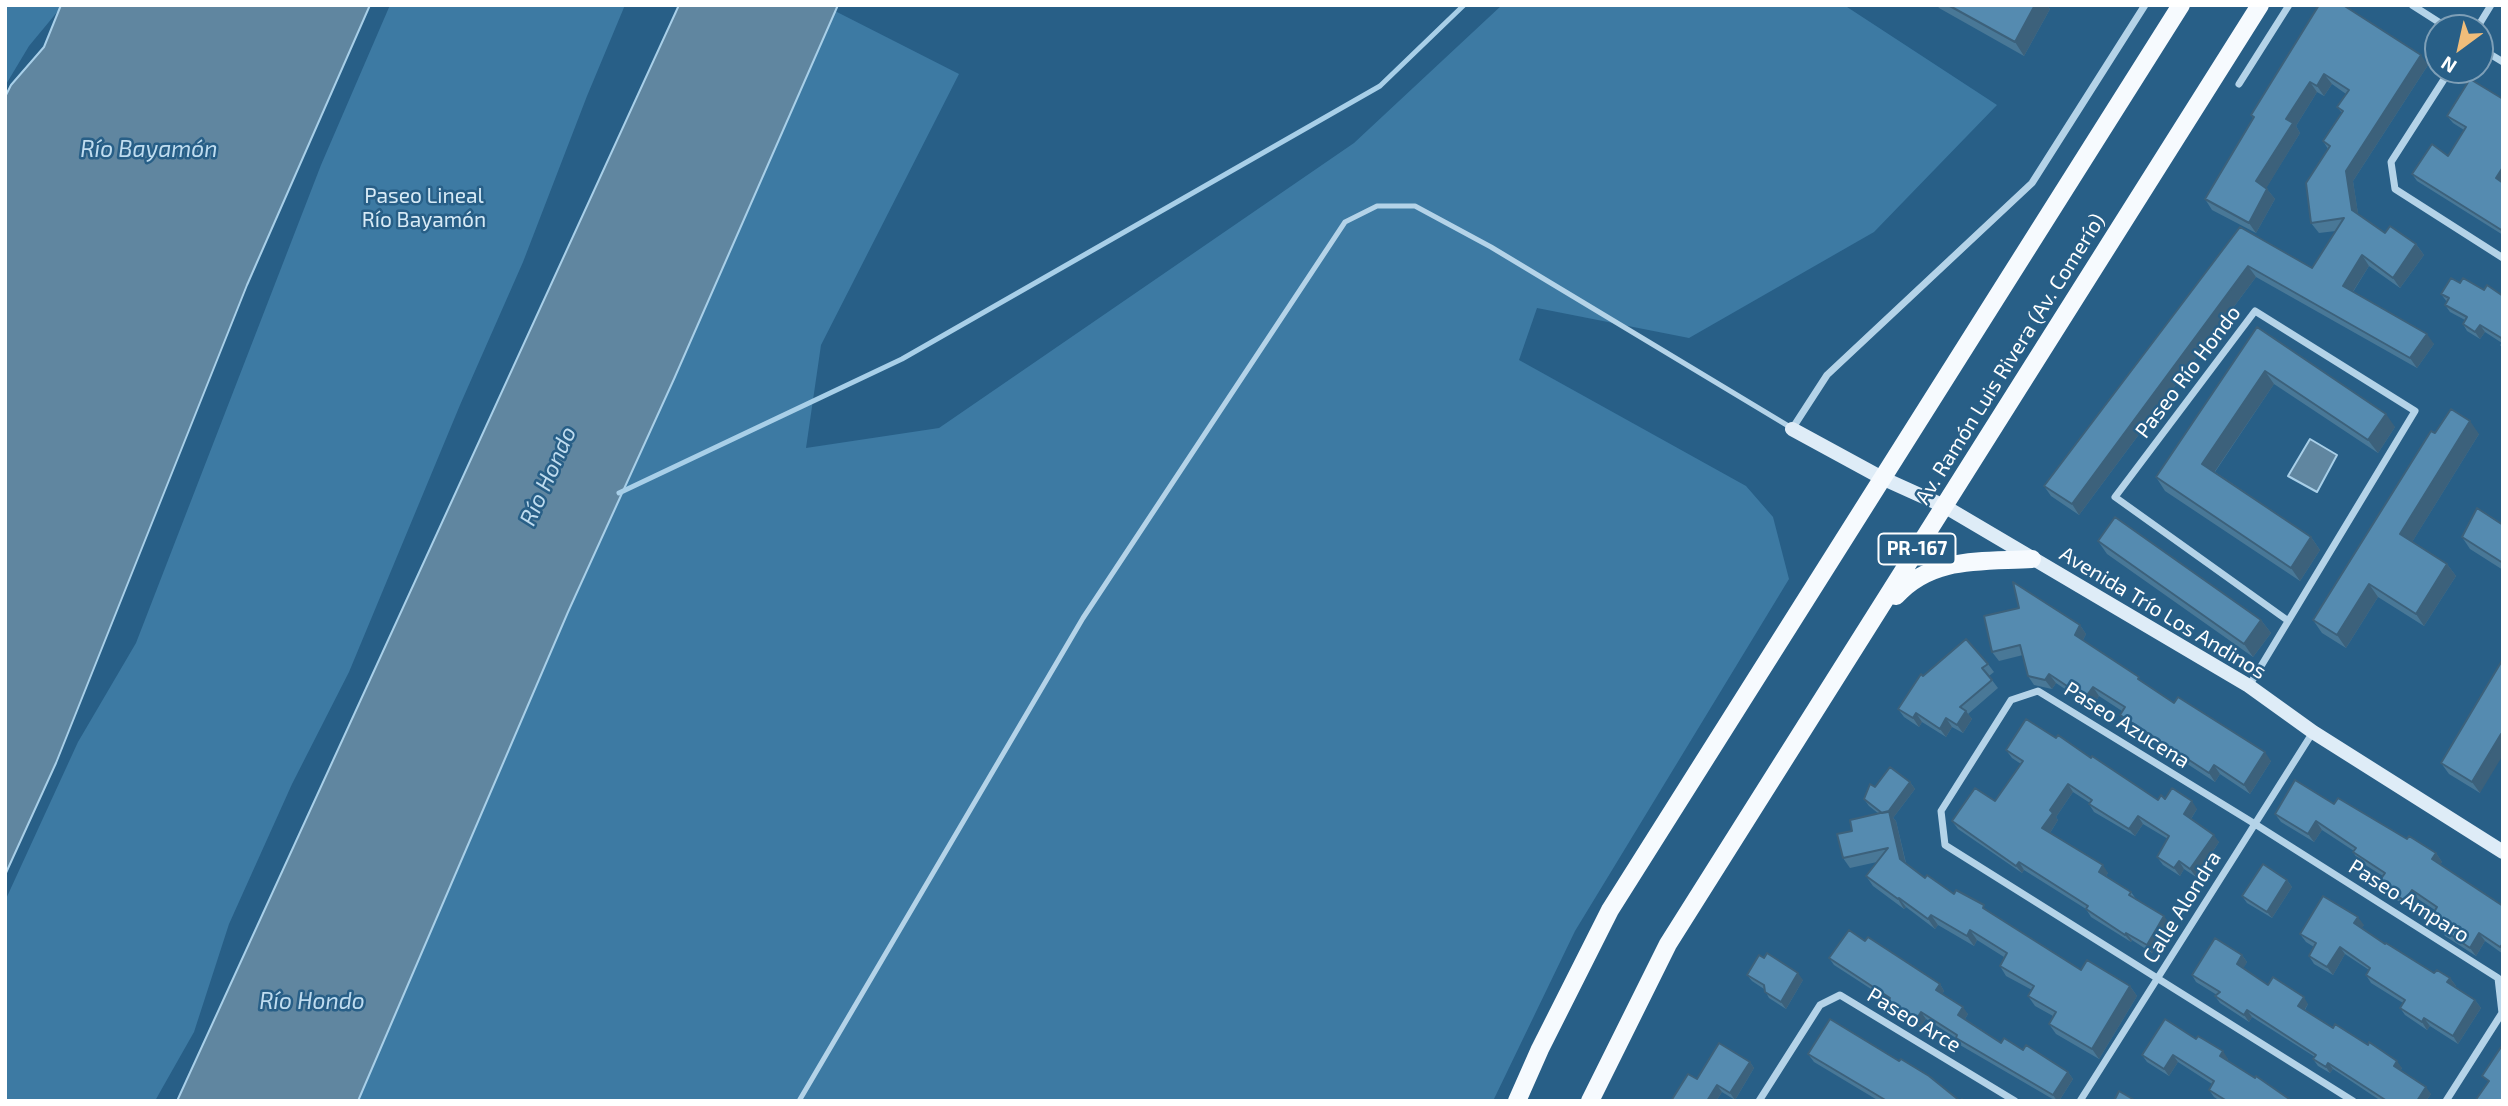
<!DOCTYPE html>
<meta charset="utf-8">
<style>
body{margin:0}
#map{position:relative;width:2508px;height:1106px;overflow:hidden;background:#285f87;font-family:"Exo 2",sans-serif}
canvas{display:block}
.frame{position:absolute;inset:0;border:7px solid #fff;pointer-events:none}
.north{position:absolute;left:2424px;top:14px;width:70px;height:70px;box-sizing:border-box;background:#285f87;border:2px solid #7e9fb7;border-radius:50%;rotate:213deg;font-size:19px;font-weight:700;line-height:28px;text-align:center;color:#fff}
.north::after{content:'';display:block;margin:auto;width:24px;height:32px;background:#f0bd7a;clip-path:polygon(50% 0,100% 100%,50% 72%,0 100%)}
</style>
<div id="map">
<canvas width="2508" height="1106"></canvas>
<div class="frame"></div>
<div class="north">N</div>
</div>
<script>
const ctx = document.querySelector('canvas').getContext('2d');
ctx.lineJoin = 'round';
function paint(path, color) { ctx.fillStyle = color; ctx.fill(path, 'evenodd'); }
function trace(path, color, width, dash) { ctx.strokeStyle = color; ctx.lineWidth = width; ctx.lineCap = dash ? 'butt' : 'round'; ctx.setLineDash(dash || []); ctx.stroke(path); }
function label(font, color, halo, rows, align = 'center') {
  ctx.font = font + ' "Exo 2",sans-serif'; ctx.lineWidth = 5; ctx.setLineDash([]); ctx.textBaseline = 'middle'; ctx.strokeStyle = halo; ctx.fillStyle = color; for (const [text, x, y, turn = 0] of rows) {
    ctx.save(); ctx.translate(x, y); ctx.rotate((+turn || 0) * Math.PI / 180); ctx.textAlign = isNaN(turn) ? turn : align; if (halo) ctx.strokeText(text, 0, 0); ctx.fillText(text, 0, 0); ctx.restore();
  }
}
paint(new Path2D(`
 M5 5H63L29 46 5 86Z
 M390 5H625L587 96 523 262 460 405 349 672 292 784 229 924 194 1032 160 1092 155 1101H5V901L78 742 136 643 321 165Z
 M1502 5H1844L1997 105 1874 232 1689 338 1537 308 1519 360 1746 486 1773 517 1789 579 1575 931 1493 1101H358L568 612 674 379 835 11 959 74 821 345 806 448 939 428 1354 143Z`), '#3d7aa3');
const water = new Path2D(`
 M61 5H370L247 285 56 763 5 875V97L11 85 44 47Z
 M679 5H838L674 379 568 612 358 1101H177Z
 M2310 439 2337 455 2317 492 2288 476Z`);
paint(water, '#6086a0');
trace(water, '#a8cfe8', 2);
trace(new Path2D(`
 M619 493 902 359 1380 86 1464 5`), '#a8cfe8', 5);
trace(new Path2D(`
 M799 1101 1083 618 1345 222 1377 206H1415L1491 247 1790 427`), '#b4d3e8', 5);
trace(new Path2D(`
 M2412 5 2448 28
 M2477 28 2491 5
 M2480 48 2503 62
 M2450 70 2391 162 2395 189 2503 258
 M2239 84 2289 5
 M1792 429 1827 375 2032 183 2145 5
 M2249 686 2415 411 2255 311 2115 497 2287 620
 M1759 1101 1820 1005 1840 995 2015 1101
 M2080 1101 2313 732
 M2353 1101 1945 845 1941 811 2011 700 2038 691 2255 824 2498 978 2502 1013 2446 1101`), '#b4d3e8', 7);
trace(new Path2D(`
 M1792 429 1882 478 1944 506 2249 686 2313 732 2503 852`), '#deecf7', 14);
trace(new Path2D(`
 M1896 596C1932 556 1982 562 2032 559
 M1517 1101 1540 1049 1610 910 2181 5
 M1590 1101 1668 944 2260 5`), '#f6fafe', 18);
paint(new Path2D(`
 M1937 5H2047L2050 9 2024 56 1939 8Z
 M2319 5 2428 65 2353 181 2358 214 2385 233 2416 244 2424 255 2400 288 2369 266 2353 292 2434 344 2417 368 2256 277 2079 515 2051 496 2044 486 2240 227 2312 268 2336 231 2319 233 2311 223 2328 149 2323 141 2342 113 2337 107 2346 94 2332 84 2324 96 2317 92 2296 126 2300 133 2266 188 2275 199 2256 233 2212 210 2205 199 2253 118 2251 115Z
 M2503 99V235L2417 181 2412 174 2448 156 2464 130 2453 123 2447 116Z
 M2460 283 2503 296V349L2500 345 2502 343 2485 332 2480 339 2467 331 2463 324 2465 320 2450 312 2445 305 2447 302 2441 294Z
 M2257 327 2395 427 2378 453 2274 384 2215 472 2311 537 2320 550 2300 581 2165 491 2156 477Z
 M2435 433 2479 434 2412 542 2447 564 2456 576 2424 626 2378 597 2346 648 2322 633 2313 620Z
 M2503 525V570L2470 549 2462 537Z
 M2098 541 2261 620 2271 633 2253 657 2107 554Z
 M2080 625 2086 634 2083 640 2143 683 2174 703 2271 761 2250 794 2220 774 2215 782 2126 724 2120 715 2122 711 2099 696 2092 707 2056 683 2052 689 2034 685 2028 676 2023 655 1999 661 1992 652Z
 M2503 659 2480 793 2449 774 2441 763Z
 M1988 664 1994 672 1989 676 1998 688 1968 714 1972 719 1963 733 1952 727 1946 737 1922 722 1919 727 1904 717 1898 709 1923 676Z
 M2056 738 2091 758 2158 800 2165 799 2197 809 2191 819 2219 842 2196 877 2184 869 2180 876 2163 865 2157 857 2168 839 2143 824 2135 836 2094 812 2089 804 2090 803 2073 792 2056 817 2058 820 2050 833 2108 873 2106 876 2131 892 2136 899 2170 924 2152 953 2132 940 2131 942 2091 917 2086 909 2024 870 2022 873 1958 829 1952 821 1995 801 2021 764 2012 758 2006 750Z
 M1910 782 1915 789 1893 818 1896 821 1906 863 1925 878 1954 894 1988 911 2081 970 2130 986 2137 996 2099 1059 2056 1034 2049 1024 2053 1016 2035 1006 2028 996 2032 990 2006 976 2000 966 2004 957 1977 940 1974 946 1938 925 1935 929 1906 907 1904 909 1873 886 1866 876 1877 862 1850 868 1843 858 1852 831 1879 814 1869 806 1864 799 1875 787Z
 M2334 804 2436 853 2442 862 2440 864 2503 906V954L2485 941 2476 956 2445 936 2439 927 2441 924 2439 922 2433 914 2435 910 2418 899 2411 909 2384 892 2378 883 2383 876 2359 861 2353 852 2354 851 2322 830 2314 842 2281 822 2275 814Z
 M2287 880 2292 887 2272 918 2247 903 2242 896Z
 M2364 925 2361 928 2385 944 2434 973 2450 978 2456 986 2455 987 2475 1000 2481 1008 2458 1044 2430 1026 2427 1030 2405 1015 2400 1008 2403 1003 2371 983 2366 975 2369 970 2345 954 2333 975 2314 964 2309 956 2314 947 2306 942 2300 934Z
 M1865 941 1940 984 1944 991 1942 994 1968 1014 1965 1019 2001 1043 2023 1050 2068 1072 2073 1079 2059 1101H2056L1960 1045 1956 1038 1926 1019 1920 1027 1892 1008 1887 1002 1888 1000 1834 965 1829 958Z
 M2242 955 2247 962 2243 968 2268 985 2308 1004 2305 1010 2333 1028 2402 1068 2400 1071 2431 1094 2426 1101H2381L2333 1069 2330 1073 2318 1066 2313 1059 2315 1057 2252 1017 2249 1022 2220 1003 2215 996 2217 995 2196 982 2192 975Z
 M1747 975 1803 980 1786 1009 1769 998 1764 989 1752 981Z
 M2165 1019 2228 1059 2227 1060 2292 1101H2220L2214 1097 2209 1090 2212 1084 2178 1062 2169 1076 2147 1062 2142 1055Z
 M1808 1054 1960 1101H1964H1879L1814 1062Z
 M1750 1062 1754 1068 1735 1100 1722 1092 1716 1101H1671L1697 1079Z`), '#497897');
paint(new Path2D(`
 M2035 5H2047L2050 9 2024 56 2015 42Z
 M2421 55 2428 65 2353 181 2359 220 2352 210 2346 171Z
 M2324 74 2332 84 2324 96 2317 86Z
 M2310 82 2317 92 2296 126 2300 133 2264 192 2256 181 2286 119Z
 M2503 167V184L2496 178Z
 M2267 189 2275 199 2256 233 2249 223Z
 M2416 244 2424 255 2400 288 2393 278Z
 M2362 255 2369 266 2350 296 2343 286Z
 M2248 266 2256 277 2079 515 2072 504Z
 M2480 325 2485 332 2480 339 2475 332Z
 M2427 334 2434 344 2417 368 2410 358Z
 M2265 371 2274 384 2211 477 2202 464Z
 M2386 414 2395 427 2378 453 2368 440Z
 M2470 421 2479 434 2409 547 2400 534Z
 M2311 537 2320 550 2300 581 2291 568Z
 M2447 564 2456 576 2424 626 2416 614Z
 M2369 584 2378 597 2346 648 2337 635Z
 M2261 620 2271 633 2253 657 2244 644Z
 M2080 625 2086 634 2081 644 2075 635Z
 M2049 674 2056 683 2052 689 2045 680Z
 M2093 687 2099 696 2092 707 2085 698Z
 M1966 711 1972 719 1963 733 1957 725Z
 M1916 713 1922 722 1919 727 1913 718Z
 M1946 718 1952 727 1946 737 1940 729Z
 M2501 734 2503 737V755L2480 793 2472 782Z
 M2265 752 2271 761 2250 794 2244 785Z
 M2214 765 2220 774 2215 782 2209 773Z
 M1910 782 1915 789 1893 818 1896 821 1907 869 1900 859 1885 815Z
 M2068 784 2073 792 2056 817 2058 820 2048 836 2042 828 2050 810Z
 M2192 801 2197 809 2189 822 2184 814Z
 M2138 816 2143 824 2135 836 2129 829Z
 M2316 821 2322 830 2314 842 2308 834Z
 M2214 835 2219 842 2196 877 2190 869Z
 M2436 853 2442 862 2438 867 2432 859Z
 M2179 861 2184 869 2180 876 2174 868Z
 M2019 862 2024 870 2022 873 2016 866Z
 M2103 865 2108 873 2104 879 2099 872Z
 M2287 880 2292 887 2272 918 2267 912Z
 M2412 890 2418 899 2411 909 2405 901Z
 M1899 898 1906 907 1904 909 1898 899Z
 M1931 915 1938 925 1935 929 1928 919Z
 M2164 916 2170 924 2152 953 2147 945Z
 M2358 917 2364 925 2360 931 2354 923Z
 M1970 930 1977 940 1974 946 1967 936Z
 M2126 933 2132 940 2131 942 2125 935Z
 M2479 933 2485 941 2476 956 2470 948Z
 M2340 947 2345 954 2333 975 2327 967Z
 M2242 955 2247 962 2242 971 2237 964Z
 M1798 973 1803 980 1786 1009 1781 1002Z
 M2450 978 2456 986 2453 990 2447 982Z
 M1940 984 1944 991 1941 996 1936 990Z
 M2130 986 2137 996 2099 1059 2092 1049Z
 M2304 997 2308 1004 2303 1012 2298 1006Z
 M2475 1000 2481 1008 2458 1044 2453 1036Z
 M1963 1007 1968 1014 1963 1022 1958 1015Z
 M2247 1010 2252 1017 2249 1022 2244 1015Z
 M1921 1012 1926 1019 1920 1027 1916 1020Z
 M2424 1018 2430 1026 2427 1030 2422 1022Z
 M2223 1051 2228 1059 2226 1063 2220 1056Z
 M2173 1055 2178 1062 2169 1076 2164 1069Z
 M2397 1061 2402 1068 2399 1073 2394 1066Z
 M1750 1062 1754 1068 1735 1100 1730 1093Z
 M2328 1063 2333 1069 2330 1073 2326 1067Z
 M2068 1072 2073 1079 2059 1101H2057L2053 1095Z
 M1717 1085 1722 1092 1716 1101H1707Z
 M2426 1087 2431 1094 2426 1101H2417Z`), '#3c617b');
const building = new Path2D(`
 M1948 5H2035L2015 42Z
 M2319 5H2343L2421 55 2346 171 2352 210 2385 233 2390 226 2416 244 2393 278 2362 255 2343 286 2427 334 2410 358 2248 266 2072 504 2044 486 2240 227 2312 268 2344 218 2311 223 2306 183 2330 146 2323 141 2343 111 2337 107 2349 90 2324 74 2317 86 2310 82 2286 119 2293 123 2256 181 2267 189 2249 223 2205 199 2254 117 2251 115Z
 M2470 79 2503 99V167L2496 178 2503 183V231L2412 174 2432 144 2448 156 2466 127 2447 116Z
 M2451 278 2460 283 2463 278 2484 290 2487 285 2503 296V339L2480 325 2475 332 2463 324 2467 317 2445 305 2449 298 2441 294Z
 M2257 327 2386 414 2368 440 2265 371 2202 464 2311 537 2291 568 2156 477Z
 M2451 409 2470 421 2400 534 2447 564 2416 614 2369 584 2337 635 2313 620 2431 431 2435 433Z
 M2477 508 2503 525V563L2462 537Z
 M2115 517 2261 620 2244 644 2098 541Z
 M2013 582 2080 625 2075 635 2139 677 2138 679 2174 703 2178 697 2265 752 2244 785 2214 765 2209 773 2120 715 2125 707 2093 687 2085 698 2049 674 2045 680 2028 676 2020 645 1992 652 1984 616 2019 608Z
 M1966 639 1988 664 1982 668 1992 680 1960 707 1966 711 1957 725 1946 718 1940 729 1916 713 1913 718 1898 709 1921 674 1923 676Z
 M2503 659V744L2501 734 2472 782 2441 763Z
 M2026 719 2056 738 2058 735 2091 758 2092 756 2158 800 2161 795 2165 799 2172 788 2192 801 2184 814 2214 835 2190 869 2179 861 2174 868 2157 857 2169 836 2138 816 2129 829 2089 804 2092 800 2068 784 2050 810 2053 813 2042 828 2103 865 2099 872 2131 892 2129 895 2164 916 2147 945 2126 933 2125 935 2086 909 2088 906 2019 862 2016 866 1952 821 1975 788 1995 801 2023 761 2006 750Z
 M1890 767 1910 782 1888 812 1882 813 1864 799 1870 784 1875 787Z
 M2295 780 2334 804 2338 798 2407 839 2409 836 2436 853 2432 859 2503 906V944L2500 947 2479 933 2470 948 2439 927 2444 921 2433 914 2437 907 2412 890 2405 901 2378 883 2385 873 2353 852 2356 848 2316 821 2308 834 2275 814Z
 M1889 811 1900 859 1925 878 1927 875 1954 894 1956 890 1984 905 1983 908 2081 970 2087 960 2130 986 2092 1049 2049 1024 2056 1012 2028 996 2034 986 2000 966 2007 953 1970 930 1967 936 1931 915 1928 919 1899 898 1898 899 1866 876 1888 848 1843 858 1837 834 1852 831 1850 820Z
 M2263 864 2287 880 2267 912 2242 896Z
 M2323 896 2358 917 2354 923 2385 944 2386 943 2434 973 2437 970 2450 978 2447 982 2475 1000 2453 1036 2424 1018 2422 1022 2400 1008 2405 1000 2366 975 2370 968 2340 947 2327 967 2309 956 2316 943 2300 934Z
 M1849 930 1865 941 1868 937 1940 984 1936 990 1963 1007 1958 1015 2001 1043 2004 1038 2023 1050 2026 1045 2068 1072 2053 1095 1956 1038 1957 1035 1921 1012 1916 1020 1887 1002 1890 998 1829 958Z
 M2215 938 2242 955 2237 964 2268 985 2273 977 2304 997 2298 1006 2333 1028 2335 1024 2368 1045 2369 1042 2397 1061 2394 1066 2426 1087 2417 1101H2387L2328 1063 2326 1067 2313 1059 2316 1055 2247 1010 2244 1015 2215 996 2220 992 2192 975Z
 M1767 953 1798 973 1781 1002 1765 992 1764 985 1747 975 1759 955 1764 958Z
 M1830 1019 1899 1061 1901 1059 1929 1076 1960 1101 1962 1099 1964 1101H1887L1808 1054Z
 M2165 1019 2196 1039 2198 1036 2223 1051 2220 1056 2255 1078 2256 1076 2292 1101H2227L2209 1090 2214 1081 2173 1055 2164 1069 2142 1055Z
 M1719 1043 1750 1062 1730 1093 1717 1085 1707 1101H1671L1688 1074 1697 1079Z
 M2503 1044V1101H2475L2489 1081 2482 1076Z
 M2119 1091 2136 1101H2114Z`);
paint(building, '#558bb0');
trace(building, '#3c617b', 2);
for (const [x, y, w] of [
 [1917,549,77]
]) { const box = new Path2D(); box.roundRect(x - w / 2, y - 15.5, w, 31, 5); ctx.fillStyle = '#285f87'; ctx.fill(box); trace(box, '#fff', 2); }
label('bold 19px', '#fff', null, [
 ["PR-167",1917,549]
]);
label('21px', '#d7eaf6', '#285f87', [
 ["Paseo Lineal",424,196],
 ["Río Bayamón",424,220]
]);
label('21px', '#fff', '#285f87', [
 ["Av. Ramón Luis Rivera (Av. Comerío)",2010,359,-58],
 ["Paseo Río Hondo",2188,372,-53],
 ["Avenida Trío Los Andinos",2163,613,31],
 ["Paseo Azucena",2127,725,32],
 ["Paseo Amparo",2409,901,32],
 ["Calle Alondra",2182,907,-58],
 ["Paseo Arce",1914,1020,31]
]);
label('italic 23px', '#bfdcef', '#285f87', [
 ["Río Bayamón",149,149],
 ["Río Hondo",548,476,-66],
 ["Río Hondo",312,1001]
]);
</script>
